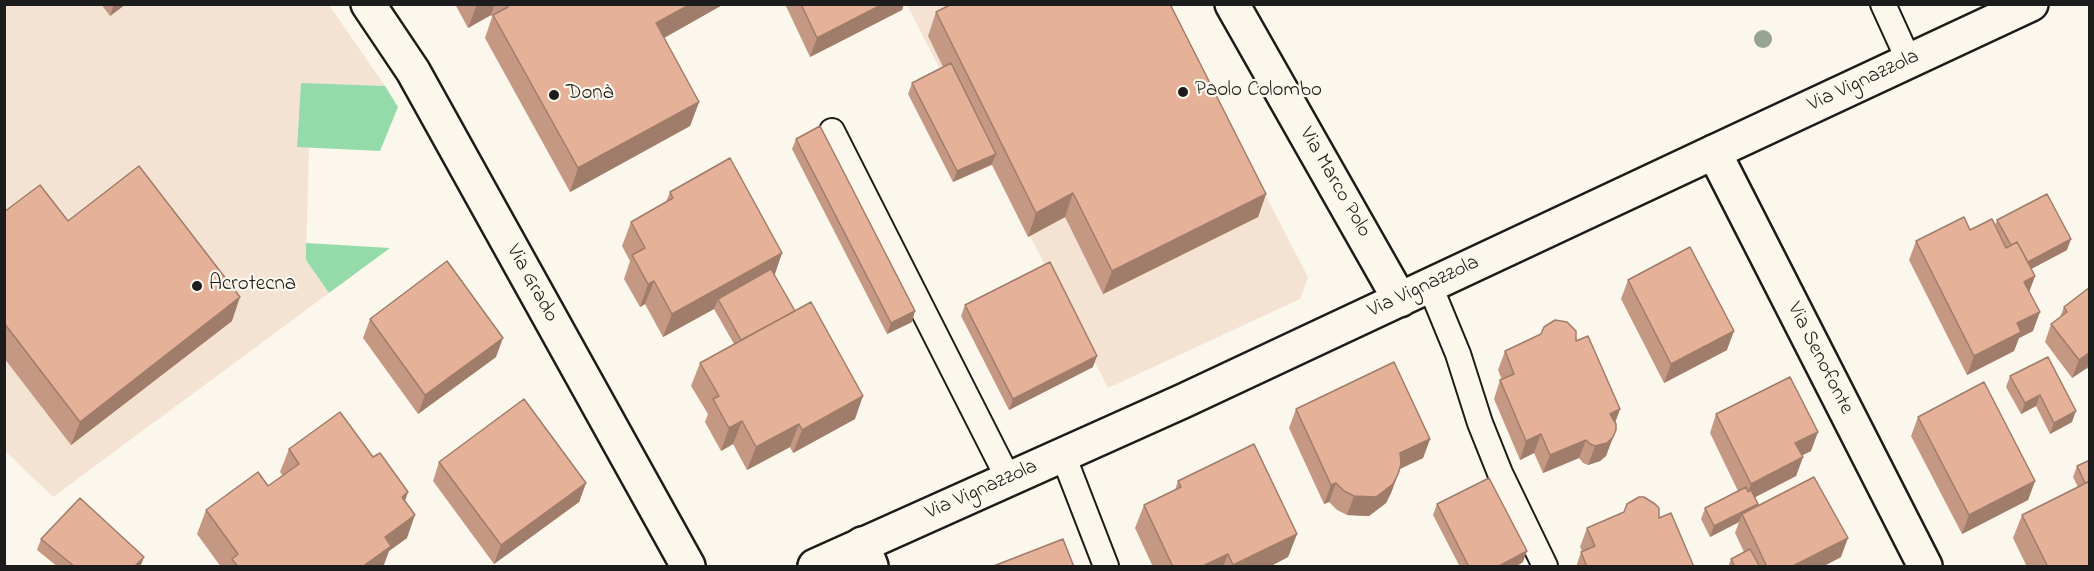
<!DOCTYPE html>
<meta charset="utf-8">
<style>
body{margin:0}
#map{position:relative;width:2094px;height:571px;overflow:hidden;background:#fbf7ec;font-family:"Indie Flower",sans-serif}
canvas{display:block}
.frame{position:absolute;inset:0;border:6px solid #1c1c1c;pointer-events:none}
</style>
<div id="map">
<canvas width="2094" height="571"></canvas>
<div class="frame"></div>
</div>
<script>
const ctx = document.querySelector('canvas').getContext('2d');
ctx.lineJoin = 'round';
function paint(path, color) { ctx.fillStyle = color; ctx.fill(path, 'evenodd'); }
function trace(path, color, width, dash) { ctx.strokeStyle = color; ctx.lineWidth = width; ctx.lineCap = dash ? 'butt' : 'round'; ctx.setLineDash(dash || []); ctx.stroke(path); }
function label(font, color, halo, rows, align = 'center') {
  ctx.font = font + ' "Indie Flower",sans-serif'; ctx.lineWidth = 4.5; ctx.setLineDash([]); ctx.textBaseline = 'middle'; ctx.strokeStyle = halo; ctx.fillStyle = color; for (const [text, x, y, turn = 0] of rows) {
    ctx.save(); ctx.translate(x, y); ctx.rotate((+turn || 0) * Math.PI / 180); ctx.textAlign = isNaN(turn) ? turn : align; if (halo) ctx.strokeText(text, 0, 0); ctx.fillText(text, 0, 0); ctx.restore();
  }
}
paint(new Path2D(`
 M4 5H329L385 86 301 84 297 147H309L306 260 329 293 53 497 5 451Z
 M907 5H1167L1308 277 1300 299 1108 388 947 74 943 75Z`), '#f4e2d3');
paint(new Path2D(`
 M301 83 385 86 398 107 380 151 297 147Z
 M306 243 390 248 329 293 306 260Z`), '#94dba9');
const service = new Path2D(`
 M1883 4 1909 61
 M832 131 1008 478
 M1430 286 1458 354 1480 423 1500 473 1545 566
 M1063 455 1106 566`);
const minor = new Path2D(`
 M368 4 413 71 688 566
 M1714 152 2031 4
 M862 544 871 566`);
const tertiary = new Path2D(`
 M1232 4 1400 300
 M815 566 1183 401 1714 152 1925 566`);
trace(service, '#1c1c1c', 28);
trace(minor, '#1c1c1c', 38);
trace(tertiary, '#1c1c1c', 38);
trace(service, '#fbf7ec', 24);
trace(minor, '#fbf7ec', 33);
trace(tertiary, '#fbf7ec', 33);
ctx.fillStyle = '#97a395';
for (const [x, y] of [
 [1763,39]
]) { ctx.beginPath(); ctx.arc(x, y, 9, 0, 2 * Math.PI); ctx.fill(); }
paint(new Path2D(`
 M101 4H126L110 16Z
 M455 4H724L664 38 699 102 690 126 570 192 485 38 492 17 491 15 468 28Z
 M785 4H904L902 10 810 57Z
 M936 12 1266 194 1258 217 1103 294 1065 217 1028 237 992 165 953 182 908 94 912 83 943 67 928 36Z
 M796 139 912 322 887 334 792 149Z
 M670 192 782 253 774 275 855 419 793 453 790 447 747 470 733 444 721 451 705 422 708 414 691 386 700 363 734 344 714 309 663 337 645 304 640 307 624 279 630 261 622 246 631 222 666 202Z
 M4 212 68 221 232 321 71 445 4 358Z
 M1997 220 2067 250 2031 269 2035 276 2029 292 2033 331 2019 338 2014 351 1967 375 1909 260 1916 241 1995 225Z
 M1628 280 1727 350 1664 383 1621 299Z
 M2090 287V371L2087 368 2072 378 2045 342 2051 324 2060 317 2064 307Z
 M965 305 1093 367 1009 410 961 316Z
 M370 319 496 357 418 414 363 338Z
 M1576 341 1620 409 1615 423 1606 456 1600 461 1588 465 1583 463 1579 458 1543 473 1534 453 1520 460 1494 399 1500 380H1502L1498 370 1505 351Z
 M2048 357 2072 422 2050 434 2036 406 2021 414 2006 387 2010 376Z
 M1296 409 1430 439 1423 458 1400 469 1391 493 1386 503 1369 516 1347 515 1337 510 1329 502 1324 504 1289 428Z
 M1716 414 1811 451 1802 455 1803 457 1796 476 1755 497 1758 504 1757 506 1841 557 1822 567H1728L1731 559 1744 552 1735 533 1739 522 1710 537 1701 519 1705 508 1738 491 1710 433Z
 M1918 417 2035 481 2028 500 1962 534 1911 436Z
 M289 449 405 501 407 538 389 551 383 567H221L197 534 206 510 268 486 283 476 280 472Z
 M2090 460V567H2027L2013 538 2022 515 2078 487 2073 477 2077 466Z
 M439 462 586 483 579 502 494 564 433 481Z
 M1178 481 1297 534 1288 557 1269 567H1153L1135 528 1144 505 1175 490Z
 M1437 504 1523 562 1515 567H1460L1433 515Z
 M1659 518 1694 567H1576L1581 552 1582 551 1580 547 1587 528Z
 M41 539 144 557 140 567H58L37 550Z`), '#c59883');
paint(new Path2D(`
 M114 4H126L110 16Z
 M477 4H495L491 15 468 28Z
 M691 4H724L648 47 656 23Z
 M883 4H904L902 10 810 57 817 38Z
 M699 102 690 126 570 192 578 168Z
 M996 154 992 164 953 182 957 171Z
 M1073 193 1065 217 1028 237 1036 213Z
 M1266 194 1258 217 1103 294 1112 271Z
 M2071 239 2067 250 2018 276 2022 265Z
 M782 253 774 277 718 299 714 309 663 337 672 314Z
 M2035 276 2028 295 2024 282Z
 M654 281 645 304 640 307 648 284Z
 M240 297 232 321 71 445 80 422Z
 M915 311 912 322 887 334 891 323Z
 M2040 312 2033 331 2019 338 2014 351 1967 375 1974 356 2017 323Z
 M1734 331 1727 350 1664 383 1671 364Z
 M503 338 496 357 418 414 425 395Z
 M2090 352V360L2087 368 2072 378 2079 360Z
 M1097 356 1093 367 1009 410 1013 399Z
 M2040 395 2036 406 2021 414 2025 403Z
 M863 396 855 419 793 453 802 430Z
 M1620 409 1613 428 1610 414Z
 M2076 411 2072 422 2050 434 2054 423Z
 M742 421 733 444 721 451 729 428Z
 M799 424 790 447 747 470 756 447Z
 M1616 430 1606 456 1600 461 1588 465 1595 446Z
 M1818 432 1811 451 1789 462 1795 443Z
 M1541 434 1534 453 1520 460 1526 441Z
 M1430 439 1423 458 1393 472 1400 453Z
 M1586 440 1579 458 1543 473 1550 455Z
 M1803 457 1796 476 1744 503 1751 484Z
 M1398 474 1391 493 1386 503 1369 516 1347 515 1354 496Z
 M2035 481 2028 500 1962 534 1969 515Z
 M586 483 579 502 494 564 501 545Z
 M1336 483 1329 502 1324 504 1331 485Z
 M408 492 400 516 402 497Z
 M1758 504 1754 515 1742 514 1739 522 1710 537 1714 526Z
 M415 515 407 538 389 551 383 567H362L385 537Z
 M1297 534 1288 557 1269 567H1232L1233 565Z
 M1848 538 1841 557 1822 567H1791Z
 M1527 551 1523 562 1515 567H1497Z
 M1228 554 1223 567H1201Z
 M144 557 140 567H134Z`), '#a07c6a');
const building = new Path2D(`
 M507 4H691L656 23 699 102 578 168 493 15 508 7Z
 M801 4H883L817 38Z
 M952 4H1170L1266 194 1112 271 1073 193 1036 213 936 12Z
 M951 63 996 154 957 171 912 83Z
 M820 126 915 311 891 323 796 139Z
 M730 158 782 253 672 314 654 281 648 284 632 255 645 248 631 222 673 198 670 192Z
 M139 166 240 297 80 422 4 323V212L40 185 68 221Z
 M2047 194 2071 239 2028 262 2017 242 2011 245 1997 220Z
 M1964 217 1970 230 1992 219 2006 248 2017 242 2035 276 2024 282 2040 312 2017 323 2021 332 1974 356 1916 241Z
 M1690 247 1734 331 1671 364 1628 280Z
 M447 261 503 338 425 395 370 319Z
 M1050 262 1097 356 1013 399 965 305Z
 M771 269 795 311 741 340 718 299Z
 M2090 287V352L2079 360 2051 324 2067 312 2064 307Z
 M811 302 863 396 802 430 799 424 756 447 742 421 729 428 713 399 719 396 700 363Z
 M1555 320 1567 322 1576 331V341L1588 336 1620 409 1610 414 1616 424V430L1613 437 1607 443 1595 446 1590 444 1586 440 1550 455 1541 434 1526 441 1500 380 1514 374 1505 351 1541 334 1544 327Z
 M2048 357 2076 411 2054 423 2040 395 2025 403 2010 376Z
 M1394 362 1430 439 1400 453 1401 464 1398 474 1393 484 1376 497 1354 496 1344 491 1336 483 1331 485 1296 409Z
 M1790 377 1818 432 1795 443 1803 457 1751 484 1716 414Z
 M1984 382 2035 481 1969 515 1918 417Z
 M524 399 586 483 501 545 439 462Z
 M340 412 373 457 380 453 408 492 402 497 415 515 385 537 391 546 362 567H238L232 559 238 554 206 510 258 472 268 486 299 464 289 449Z
 M1254 444 1297 534 1233 565 1228 554 1201 567H1173L1144 505 1181 487 1178 481Z
 M2090 460V481L2085 483 2077 466Z
 M1814 477 1848 538 1791 567H1767L1742 514Z
 M1489 478 1527 551 1497 567H1469L1437 504Z
 M2090 481V567H2048L2022 515Z
 M1746 487 1748 492 1751 490 1758 504 1714 526 1705 508Z
 M1639 497H1644L1655 504 1659 508V518L1671 513 1694 567H1587L1581 552 1595 546 1587 528 1624 512 1627 504Z
 M80 498 144 557 134 567H75L41 539Z
 M1063 539 1074 567H991Z
 M1750 549 1760 567H1735L1731 559Z`);
paint(building, '#e5b198');
trace(building, '#a07c6a', 1.5);
for (const [x, y, r, color] of [
 [1183,92,6,"#1c1c1c"],
 [554,95,6,"#1c1c1c"],
 [197,286,6,"#1c1c1c"]
]) { const dot = new Path2D(); dot.arc(x, y, r, 0, 2 * Math.PI); ctx.fillStyle = color; ctx.fill(dot); trace(dot, '#fbf7ec', 2); }
label('21px', '#1c1c1c', '#fbf7ec', [
 ["Via Vignazzola",1864,82,-25],
 ["Via Marco Polo",1334,183,60],
 ["Via Grado",531,284,61],
 ["Via Vignazzola",1424,288,-25],
 ["Via Senofonte",1819,359,63],
 ["Via Vignazzola",982,491,-24]
]);
label('21px', '#1c1c1c', '#fbf7ec', [
 ["Paolo Colombo",1195,92],
 ["Donà",566,95],
 ["Acrotecna",209,286]
], 'left');
</script>
